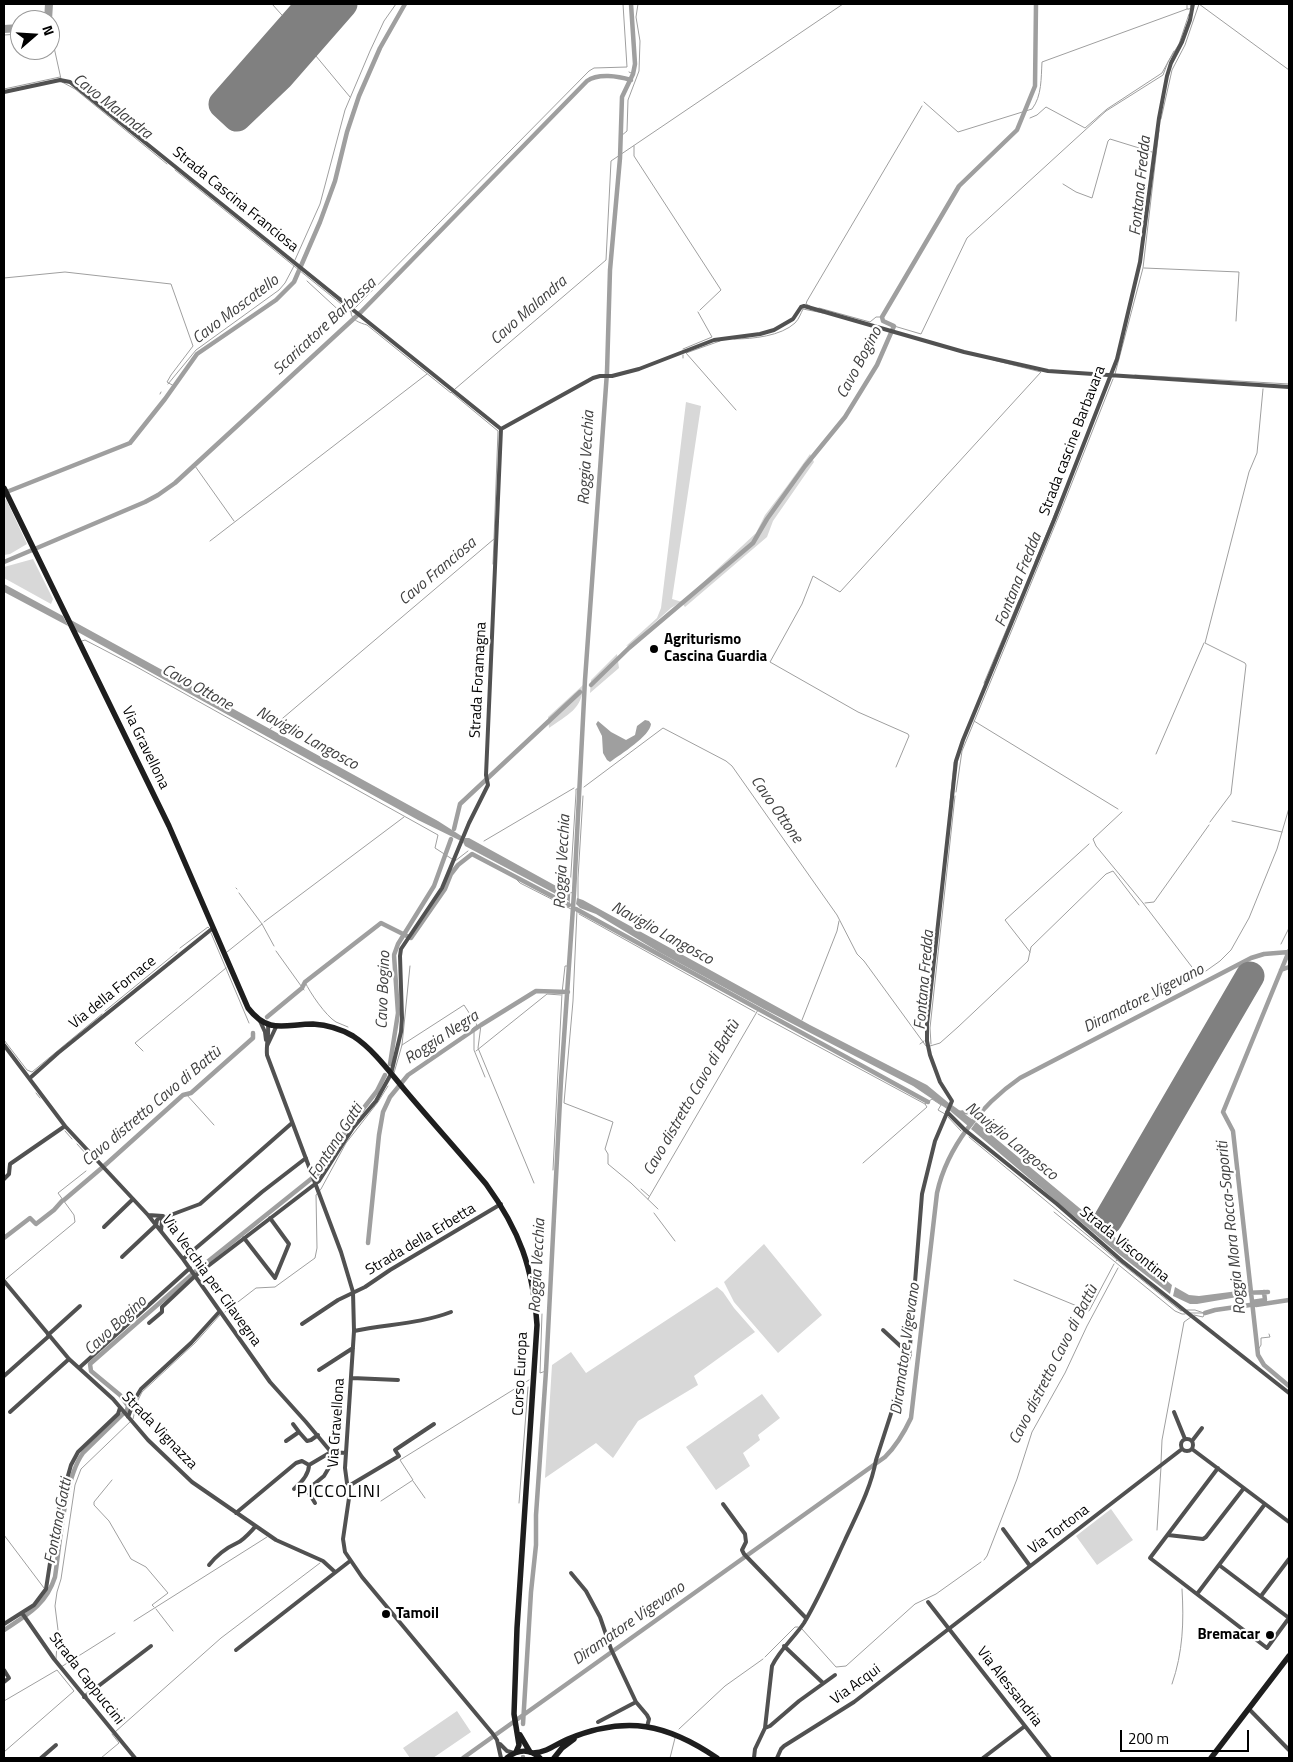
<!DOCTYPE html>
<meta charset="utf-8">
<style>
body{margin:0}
#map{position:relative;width:1293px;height:1762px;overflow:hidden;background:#fff;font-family:"Titillium Web",sans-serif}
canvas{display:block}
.frame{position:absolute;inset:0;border:5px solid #000;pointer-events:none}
.north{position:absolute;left:10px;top:10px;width:50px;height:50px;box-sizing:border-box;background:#fff;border:1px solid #999;border-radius:50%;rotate:71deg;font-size:14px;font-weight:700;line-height:20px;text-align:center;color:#000}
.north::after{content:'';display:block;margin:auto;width:18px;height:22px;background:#000;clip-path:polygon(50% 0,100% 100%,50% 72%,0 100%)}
.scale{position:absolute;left:1120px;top:1730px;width:129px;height:22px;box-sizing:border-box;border:2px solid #000;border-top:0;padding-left:6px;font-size:15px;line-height:18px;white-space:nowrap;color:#000;-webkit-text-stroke:4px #fff;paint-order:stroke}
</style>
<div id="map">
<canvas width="1293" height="1762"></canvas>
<div class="frame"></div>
<div class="north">N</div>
<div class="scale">200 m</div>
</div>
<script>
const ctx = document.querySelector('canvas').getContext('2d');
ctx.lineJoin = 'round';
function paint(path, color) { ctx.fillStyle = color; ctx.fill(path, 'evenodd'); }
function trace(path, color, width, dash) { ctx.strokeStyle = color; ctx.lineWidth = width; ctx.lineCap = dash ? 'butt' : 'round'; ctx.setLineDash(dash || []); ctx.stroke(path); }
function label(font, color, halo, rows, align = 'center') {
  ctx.font = font + ' "Titillium Web",sans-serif'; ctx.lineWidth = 4.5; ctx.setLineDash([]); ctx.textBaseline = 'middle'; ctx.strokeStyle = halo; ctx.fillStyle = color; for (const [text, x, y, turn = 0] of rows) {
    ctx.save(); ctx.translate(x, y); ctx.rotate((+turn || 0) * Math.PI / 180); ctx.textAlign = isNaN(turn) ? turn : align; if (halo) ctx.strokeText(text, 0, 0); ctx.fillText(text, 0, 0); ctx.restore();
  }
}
paint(new Path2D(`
 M686 402 701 406 672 599 682 602 756 533 765 515 787 486 810 454 814 462 773 521 767 537 685 607 681 602 671 608 630 645 626 646 657 618 661 608Z
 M6 499 27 544 10 554 4 555V500Z
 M33 559 53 599 51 604 4 578V567Z
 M617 654 619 668 590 693 591 680Z
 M583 685C583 709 567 715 549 728L548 717Z
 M764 1244 822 1315 778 1353 734 1302 724 1282Z
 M717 1287 723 1292 734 1308 755 1332 694 1376 698 1385 638 1421 613 1458 596 1443 545 1478 552 1365 571 1352 586 1373Z
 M762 1394 780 1418 758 1435 760 1440 743 1453 750 1466 716 1490 686 1447Z
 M1111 1509 1133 1540 1097 1565 1076 1536Z
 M457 1711 471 1732 433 1758H410L403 1748Z`), '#d8d8d8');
paint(new Path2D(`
 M4 584 63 616 68 626 4 592Z
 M71 620 438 821 463 837 461 841 418 820 76 631Z
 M645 720 649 721 651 724C650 736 621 754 610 762L607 760 603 753 602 736 596 724 598 721 611 732 626 740 635 735 637 726Z
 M465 838H469L567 892 570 895 569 901 465 846 463 842Z
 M577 898 583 900 810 1025 927 1085 950 1104 947 1109 913 1086 764 1009 659 952 596 914 580 908 576 904Z
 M952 1105 973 1120 968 1126 949 1110Z
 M976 1122 1172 1285 1170 1294 1121 1256 971 1129Z
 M1246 1283 1247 1286 1242 1291H1249V1295L1197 1304H1190L1173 1296 1175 1287 1189 1295 1199 1296 1238 1291Z`), '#9f9f9f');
trace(new Path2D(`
 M272 4 290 24
 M1187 4V9H1189
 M1199 4 1289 70
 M1189 9 1191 8 1190 4
 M50 29 61 79
 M4 35 20 34
 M306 44 350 97
 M629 72 633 74
 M62 82 75 89 167 164
 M4 89 60 77
 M924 102 958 132 1032 109C1042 96 1041 78 1042 62L1187 9
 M1030 118 1037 115 1046 107 1085 128 1107 109 1162 73 1174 51
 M1161 119 1172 70 1185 45 1199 4
 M621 136 627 131 628 100 639 71 640 41 636 17 638 4
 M634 146V156L721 290 700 310
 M175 170 351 312C351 320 360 323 367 325L451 393 452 392
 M1063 184 1076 192 1092 198 1108 141 1110 139 1152 152
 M295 260 320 204 345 110 370 51 384 21 396 4
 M1144 268 1239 272 1236 321
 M4 278 65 272 171 284 193 346 171 375 167 382 174 386
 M307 281 345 316 348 311
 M810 306 806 304 807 301 922 106
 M356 307 589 71 594 68 627 67 623 4
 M819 308 870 322 876 317H882
 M894 326 921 334 967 238 1106 111 1163 75 1168 62 1179 44 1189 14
 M734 339C753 339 781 336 795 323 799 319 801 313 803 309L823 313
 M720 341 686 353 736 410
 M683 349 712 337 698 312
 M683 358V355
 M1115 374 1143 268 1159 130
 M1135 375 1289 384
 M168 384 196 350 279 290 285 283 294 266
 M455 389 606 260 611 161 843 4
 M160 394 161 392
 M195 466 234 521
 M210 541 427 374
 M1035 562 1056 511
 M493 564 494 540
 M82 641 85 640 135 666 438 835 435 848 452 859
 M984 683 1019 600
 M974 721 1118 809
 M270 729 494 539 498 431 452 393
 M1156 754 1204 643
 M896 767 909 736 908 734 858 712 770 662 802 604 813 576 840 592 1041 372 993 360
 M584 787 663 728 726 761 732 766 837 915 857 954 864 961 926 1046
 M956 792 962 751 1060 513 1113 379
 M950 803 954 762
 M1122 812 1093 839 1096 846 1143 903 1198 975
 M1232 821 1282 832
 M1210 822 1231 794 1246 665 1245 663 1205 643 1249 472 1257 453 1263 389
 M484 841 574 788
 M455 861 468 851
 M512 875 520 883 573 910
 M236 888 237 889
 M565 892 574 893
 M239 893 262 924 274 946
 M578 899V878L583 796
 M1145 903 1154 902 1209 825
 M569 905 576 793V789H580
 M577 910 573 1001 564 1103 613 1122 605 1149 608 1154V1164L631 1183 658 1209
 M579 914 755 1012
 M264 922 404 817
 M211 933 249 1023
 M1281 944 1289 928
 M180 948 208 927 209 928
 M276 951 304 990
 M227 952 262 924
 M1030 952 1005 920 1089 844
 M305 982C310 993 326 1016 336 1022 340 1024 344 1025 348 1027
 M105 1011 177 952
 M758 1014 925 1104
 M802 1020 837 931 839 921
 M481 1025 478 1048 534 1183
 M1092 1029 1196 978 1220 961 1231 950 1249 918 1277 849 1289 808
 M4 1040 27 1070 32 1072 102 1014
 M920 1044 924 1041
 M931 1044 930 1028 955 796
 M402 1045 464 1005 477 1025 472 1029 474 1032V1050L485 1077
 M930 1046 940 1043 958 1027 1028 961 1031 947 1106 874 1113 871 1139 905
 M143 1051 135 1043 226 968
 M476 1051 547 994 561 995
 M394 1073 402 1045 410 966
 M36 1093 40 1098
 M186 1094 214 1125
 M941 1105 938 1110 945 1114
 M948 1117 961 1131
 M65 1131 72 1139
 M969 1137 1117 1260
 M77 1144 87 1155
 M863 1163 927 1107 925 1104 932 1099 941 1105
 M553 1170 562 993 565 966H568
 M641 1189 649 1196
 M648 1199 758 1010
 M1054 1212 1175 1311 1182 1314H1185
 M654 1213 675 1241
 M1116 1261 1117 1260 1181 1311 1183 1310
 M6 1279 75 1222 74 1215 58 1193 86 1171
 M1014 1280 1089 1311 1114 1264
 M1265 1300 1266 1302
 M1187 1310H1195L1204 1313
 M225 1312 256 1288 275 1287 315 1258 317 1248 316 1195 321 1189 346 1143 378 1102 388 1086
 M1189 1313H1204
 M542 1314 540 1373 546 1371
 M1194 1315 1203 1317 1205 1313
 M1258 1350 1261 1345V1338L1270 1337 1269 1334
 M1161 1463 1162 1440 1184 1322 1191 1317
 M112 1480 94 1502V1505L109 1521 131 1559 146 1567 168 1593 152 1605 154 1607
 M413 1481 425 1498
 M381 1501 413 1480 400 1460 529 1380
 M519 1503 528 1387
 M1157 1530 1161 1467
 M4 1535 44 1588
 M984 1560 987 1556 1017 1479 1032 1432 1065 1373 1087 1326 1118 1268
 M156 1609 173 1631
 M134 1621 267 1537
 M802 1629 836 1667 846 1666 915 1604 936 1594 981 1562
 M765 1657 795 1627H798
 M56 1659 58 1630 55 1606 57 1592 61 1579 75 1485 81 1469 133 1419 137 1402 142 1392 195 1343 220 1315
 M61 1667 115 1633
 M1172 1684C1183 1652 1184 1622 1182 1589
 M4 1701 57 1670 74 1691 4 1752
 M679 1729 725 1686 763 1659
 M115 1732 221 1638 320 1563
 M101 1758 119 1743 112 1734
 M670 1758 675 1738`), '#9f9f9f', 1);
trace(new Path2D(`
 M4 493 130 443 165 399 197 354 276 300 294 282 320 222 335 181 347 132 359 96 380 48 405 4
 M4 562 145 502 158 495 175 483 361 312 587 81C598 73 618 76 631 80
 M591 685 629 648 753 543 767 519 805 466 845 417 877 365 894 326 883 321 882 317 959 186 1017 130 1035 86 1036 4
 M454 829 460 804 580 692
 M576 909 928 1102
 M1289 951 1223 1112 1233 1131 1258 1355 1264 1365 1289 1386
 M1281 970 1289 967
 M267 1017 302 988 305 982 381 923 411 938 445 889 451 874 458 865 472 854 569 905
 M390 1064 398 1013 394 955 398 944 434 886 451 839
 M958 1113 968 1112 976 1118
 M64 1200 104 1166 183 1095 191 1093 253 1038V1033
 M4 1238 30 1218 36 1224 54 1210 62 1201
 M368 1243 379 1135 383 1112 390 1097 408 1075 481 1025 536 991 568 992
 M1244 1293 1268 1292
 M1252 1302 1265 1300 1264 1292
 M1256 1305 1289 1300
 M1205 1313 1215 1310 1250 1305
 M4 1630C27 1615 46 1605 55 1577 60 1544 64 1479 83 1453L127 1410 128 1406 120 1395 91 1371 90 1364 196 1271 321 1171 345 1132 377 1091 385 1075
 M523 1724 531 1592 536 1545V1515L546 1371 561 1081 574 893 585 680 607 372 610 270 620 158 622 97 633 74 635 64 631 4
 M463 1758 885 1457C897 1445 904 1433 911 1418L937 1193C947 1147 981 1105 1020 1078L1251 958 1264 954 1289 952
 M523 1758V1757`), '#9f9f9f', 4.5);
trace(new Path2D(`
 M48 20 49 4
 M4 29 20 28`), '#9f9f9f', 8);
trace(new Path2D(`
 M311 4 223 104 237 117 280 76 343 4
 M1108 1220 1250 976`), '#808080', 29);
trace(new Path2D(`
 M4 92 60 80 70 82 501 429 593 378 600 376H612L639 369 714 340 760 334 774 330 793 319 801 307 804 306 964 352 1048 371 1289 387
 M260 1021 265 1032 266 1040
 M268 1025C269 1036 266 1044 267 1055L341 1252 353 1292 354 1331 345 1468 349 1498 343 1539 345 1552 362 1577 493 1734 497 1740 501 1758
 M4 1045 65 1126 148 1215 183 1259 270 1382 306 1422 331 1452 346 1453
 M267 1046 276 1027
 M30 1078 58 1053 213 928
 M947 1112 965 1130 1057 1204 1122 1261 1289 1393
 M4 1179 9 1174 10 1164 65 1126
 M148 1215 163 1216
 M104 1227 133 1199
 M161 1231 162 1221 168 1216 200 1204 292 1123
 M244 1238 275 1278 289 1244 270 1218
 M122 1257 156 1225 157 1220 162 1216
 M183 1259 262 1192 306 1158
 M4 1281 69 1359 113 1399 148 1440 192 1482 276 1540 323 1561 335 1572
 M149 1323 162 1312V1307L195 1276 319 1181 353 1128 376 1101 391 1074 401 1032 402 1018 400 956 401 949 442 888 469 823 488 785 486 775 501 429
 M302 1324 338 1300 365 1287 390 1270 501 1204
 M883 1330 910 1355
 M354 1331C386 1324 420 1324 451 1312
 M48 1335 80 1306
 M79 1368 190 1268
 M319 1370 353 1348
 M4 1376 49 1336
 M352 1378 398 1380
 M10 1412 69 1359
 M1174 1412 1185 1439
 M128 1417 135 1399 141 1389 191 1343 220 1311
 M293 1424 299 1432
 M1181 1445a6 6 0 1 1 12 0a6 6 0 1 1-12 0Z
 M286 1441 299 1432 307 1441 311 1440 318 1435
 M1192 1441 1202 1428
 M1192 1449 1289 1522
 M1218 1468 1150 1558 1267 1648 1289 1618
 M347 1487 399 1456 395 1450 434 1424
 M294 1489C301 1483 309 1475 309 1465
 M315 1503 307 1490 324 1476 337 1454
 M723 1504 745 1534 746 1542 742 1550 744 1554 806 1618
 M236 1513 296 1463 302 1461 309 1465 331 1452
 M1003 1529 1030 1566
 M1168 1535 1203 1539 1206 1537 1244 1488
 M209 1565C217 1555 226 1548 237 1543 244 1540 251 1531 256 1526
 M1219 1565 1289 1618
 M571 1573 586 1591 600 1617 611 1649 636 1702 647 1715 649 1719 647 1727
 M1197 1594 1265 1504
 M1261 1596 1289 1559
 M928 1602 1050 1758
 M22 1613 54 1659 135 1758
 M4 1624 34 1605 46 1589 58 1511 71 1465 78 1452 118 1414 120 1408
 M784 1646 823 1683
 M236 1650 350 1561
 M4 1670 9 1678 4 1682
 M84 1697 151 1646
 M1249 1709 1289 1750
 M598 1722 636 1702
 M765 1728 770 1726 799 1701 835 1675
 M500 1744 507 1751 514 1753
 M41 1758 56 1745
 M754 1758 755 1749 765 1728 772 1666C780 1649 794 1638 804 1623 820 1596 832 1568 845 1540 857 1514 871 1488 876 1460L909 1358 922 1194 935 1141 952 1101 940 1082 930 1055 927 1041V1024L956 761 963 740 1054 520 1117 359 1140 262 1159 118 1167 76 1171 63 1182 42 1190 20 1193 4
 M777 1758 781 1749 784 1746 854 1702 1182 1449
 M983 1758 1025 1726`), '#515151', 4);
trace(new Path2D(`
 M4 488 169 826 248 1008C269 1035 285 1024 313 1024 328 1025 341 1029 353 1036 373 1049 389 1071 404 1089 431 1121 459 1152 486 1184 520 1231 533 1268 537 1325L517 1628 514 1714 519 1745 516 1752
 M520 1735 530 1752
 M533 1753C548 1752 556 1744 568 1739 627 1715 667 1724 717 1758
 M507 1758C518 1749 530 1749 540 1758
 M554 1758 562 1748 574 1739
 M1211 1758 1289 1656`), '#1e1e1e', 5.5);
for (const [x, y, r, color] of [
 [654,649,5,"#000"],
 [386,1614,5,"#000"],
 [1270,1635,5,"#000"]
]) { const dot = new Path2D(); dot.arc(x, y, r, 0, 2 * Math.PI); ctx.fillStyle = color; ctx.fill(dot); trace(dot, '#fff', 2); }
label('15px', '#000', '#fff', [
 ["Strada Cascina Franciosa",235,200,39],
 ["Strada cascine Barbavara",1073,441,-69],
 ["Strada Foramagna",479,680,-87],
 ["Via Gravellona",145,748,64],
 ["Via della Fornace",113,993,-39],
 ["Strada della Erbetta",421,1240,-31],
 ["Strada Viscontina",1124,1245,39],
 ["Via Vecchia per Cilavegna",211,1281,54],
 ["Corso Europa",521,1374,-87],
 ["Via Gravellona",337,1423,-86],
 ["Strada Vignazza",159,1431,46],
 ["Via Tortona",1059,1530,-37],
 ["Strada Cappuccini",86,1679,52],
 ["Via Acqui",856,1685,-36],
 ["Via Alessandria",1009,1687,52]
]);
label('bold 15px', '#000', '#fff', [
 ["Agriturismo",664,640],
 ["Cascina Guardia",664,657],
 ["Tamoil",396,1614],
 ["Bremacar",1260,1635,"right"]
], 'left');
label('italic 16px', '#404040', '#fff', [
 ["Cavo Malandra",112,107,38],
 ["Fontana Fredda",1141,186,-84],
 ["Cavo Moscatello",236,310,-37],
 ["Cavo Malandra",529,311,-41],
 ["Scaricatore Barbassa",325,327,-43],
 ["Cavo Bogino",860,363,-62],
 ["Roggia Vecchia",587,458,-87],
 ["Cavo Franciosa",438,572,-40],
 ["Fontana Fredda",1019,580,-68],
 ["Cavo Ottone",197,688,29],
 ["Naviglio Langosco",307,739,29],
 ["Cavo Ottone",776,810,55],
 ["Roggia Vecchia",563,862,-87],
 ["Naviglio Langosco",662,934,29],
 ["Fontana Fredda",925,980,-85],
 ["Cavo Bogino",384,990,-88],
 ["Diramatore Vigevano",1144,999,-27],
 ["Roggia Negra",442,1038,-33],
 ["Cavo distretto Cavo di Battù",692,1098,-60],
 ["Cavo distretto Cavo di Battù",152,1107,-40],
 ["Fontana Gatti",336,1142,-57],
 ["Naviglio Langosco",1011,1142,39],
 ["Roggia Mora Rocca-Saporiti",1232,1228,-96],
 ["Roggia Vecchia",538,1266,-87],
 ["Cavo Bogino",116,1326,-43],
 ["Diramatore Vigevano",906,1349,-82],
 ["Cavo distretto Cavo di Battù",1054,1365,-63],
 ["Fontana Gatti",59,1521,-79],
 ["Diramatore Vigevano",629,1624,-35]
]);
ctx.letterSpacing = '1px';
label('18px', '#000', '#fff', [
 ["PICCOLINI",339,1493]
]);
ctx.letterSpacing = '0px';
</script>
